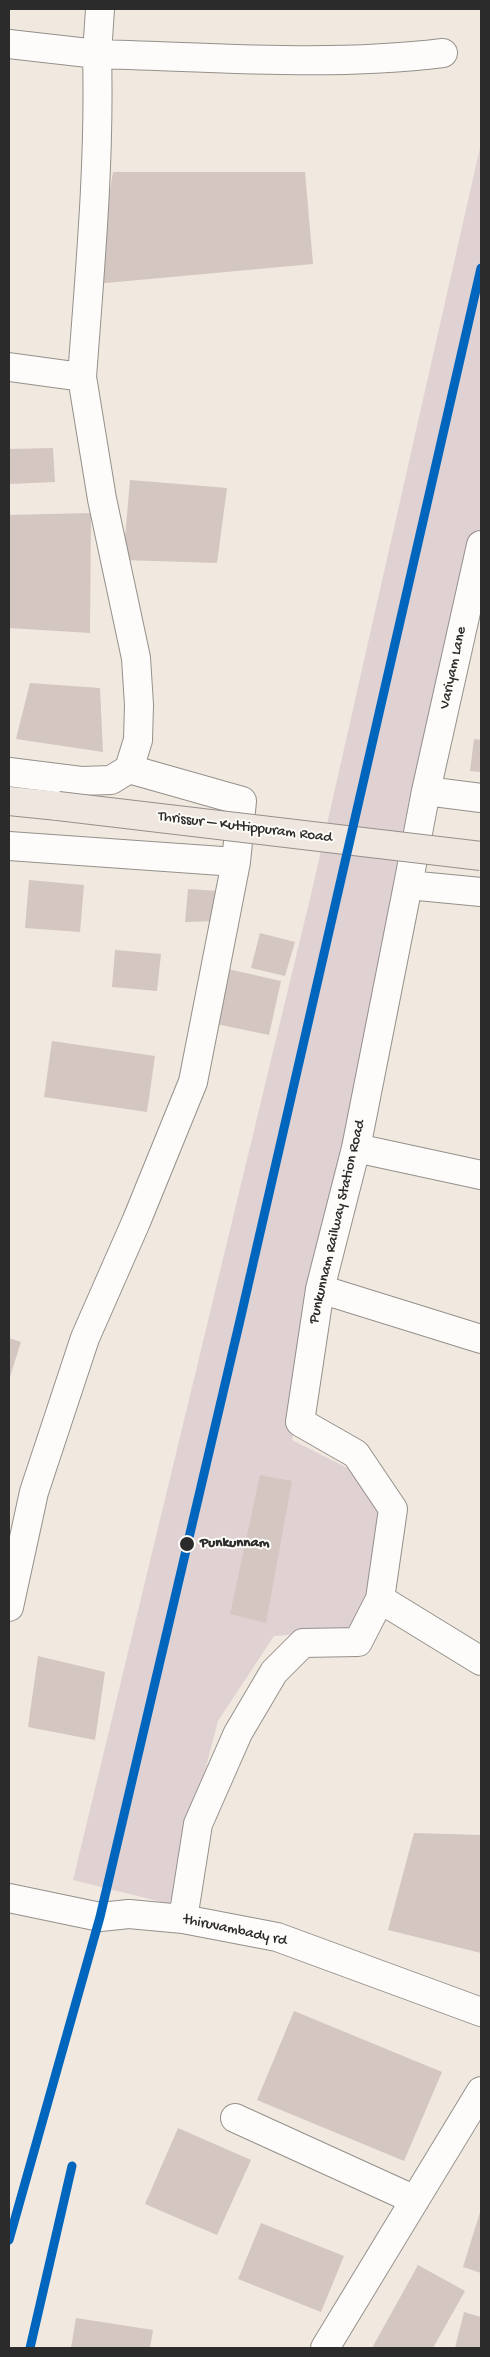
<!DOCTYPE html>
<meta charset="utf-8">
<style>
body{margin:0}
#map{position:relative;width:490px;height:2357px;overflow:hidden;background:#f1e9df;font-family:"Gochi Hand",sans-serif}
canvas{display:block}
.frame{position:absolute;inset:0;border:10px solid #2b2b2b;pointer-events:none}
</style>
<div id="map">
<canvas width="490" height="2357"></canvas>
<div class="frame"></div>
</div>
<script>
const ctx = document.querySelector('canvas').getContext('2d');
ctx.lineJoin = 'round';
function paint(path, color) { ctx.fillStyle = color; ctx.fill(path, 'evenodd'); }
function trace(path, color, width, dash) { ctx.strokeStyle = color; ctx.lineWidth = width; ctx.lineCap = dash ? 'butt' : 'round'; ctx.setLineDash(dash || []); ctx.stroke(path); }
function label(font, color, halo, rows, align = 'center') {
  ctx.font = font + ' "Gochi Hand",sans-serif'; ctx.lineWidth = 4; ctx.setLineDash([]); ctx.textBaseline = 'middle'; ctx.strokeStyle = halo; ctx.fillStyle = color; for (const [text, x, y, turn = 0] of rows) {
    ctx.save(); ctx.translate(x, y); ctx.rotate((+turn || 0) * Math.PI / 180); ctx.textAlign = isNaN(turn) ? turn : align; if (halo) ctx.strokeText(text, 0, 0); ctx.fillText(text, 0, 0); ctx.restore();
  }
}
paint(new Path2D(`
 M481 143V559L380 1013 292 1440 361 1475 384 1517 361 1629 274 1636 218 1721 170 1904 73 1880 313 886Z`), '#e0d1d2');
paint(new Path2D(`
 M113 172H305L313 264 95 284Z
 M53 448 55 482 9 484V449Z
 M130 480 227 488 217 563 123 560Z
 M91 513 90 633 9 628V515Z
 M30 683 100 688 103 752 16 739Z
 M474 739 481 740V772L470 771Z
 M29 880 84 885 80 932 25 928Z
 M188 889 219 891 216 921 185 922Z
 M260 933 295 942 285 976 251 968Z
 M115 950 161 954 157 991 112 987Z
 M228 969 281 981 269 1035 216 1024Z
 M52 1041 155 1056 147 1112 44 1097Z
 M9 1338 21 1342 9 1380Z
 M260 1475 292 1481 266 1623 230 1614Z
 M38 1656 105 1672 95 1740 28 1727Z
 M414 1833 481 1835V1953L388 1930Z
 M294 2011 442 2072 404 2161 257 2100Z
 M178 2128 251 2160 217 2235 145 2204Z
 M481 2209V2273L463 2267Z
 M261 2223 344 2256 321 2312 238 2279Z
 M418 2265 465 2291 433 2348H372Z
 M464 2312 481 2317V2348H455Z
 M76 2318 153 2330 150 2348H71Z`), '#d4c6c1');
const minor = new Path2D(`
 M9 44 97 54 100 9
 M9 367 82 377 102 499 136 658 139 705 138 740 129 769 111 780 81 781 9 772
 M82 377C90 269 100 161 97 54 212 57 329 67 443 53
 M426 791 481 798
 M9 846 236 862
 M408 885 426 791 481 545
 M356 1148 481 1175
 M320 1289 481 1339
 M380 1599 481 1661
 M9 1607 34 1492 85 1338 136 1222 193 1082 236 862 242 801 129 769
 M9 1898 100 1917 129 1914 183 1919 277 1937 481 2012
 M183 1919 198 1824 238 1733 274 1672 303 1643 358 1642 380 1599 393 1509 356 1454 300 1422 320 1289 356 1148 408 885 481 892
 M235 2118 415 2200
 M325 2348 481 2091`);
const primary = new Path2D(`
 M9 801 58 806`);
trace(minor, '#94908b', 30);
trace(primary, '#94908b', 30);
trace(minor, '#fdfcfa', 28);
trace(primary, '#efe6df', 28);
const primaryBridge = new Path2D(`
 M58 806 481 856`);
trace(primaryBridge, '#94908b', 30, []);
trace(primaryBridge, '#efe6df', 28);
trace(new Path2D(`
 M9 2240 100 1917 241 1316 481 268
 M30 2348 72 2166`), '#0065bd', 9);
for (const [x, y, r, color] of [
 [187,1544,8,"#2b2b2b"]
]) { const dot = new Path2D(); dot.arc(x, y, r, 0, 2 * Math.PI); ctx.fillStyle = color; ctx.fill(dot); trace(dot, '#fdfcf7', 2); }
label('15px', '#2b2b2b', '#fdfcf7', [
 ["Variyam Lane",454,668,-78],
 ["Thrissur – Kuttippuram Road",245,828,7],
 ["Punkunnam Railway Station Road",338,1222,-77],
 ["thiruvambady rd",235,1931,12]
]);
label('bold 15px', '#2b2b2b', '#fdfcf7', [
 ["Punkunnam",200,1544]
], 'left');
</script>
